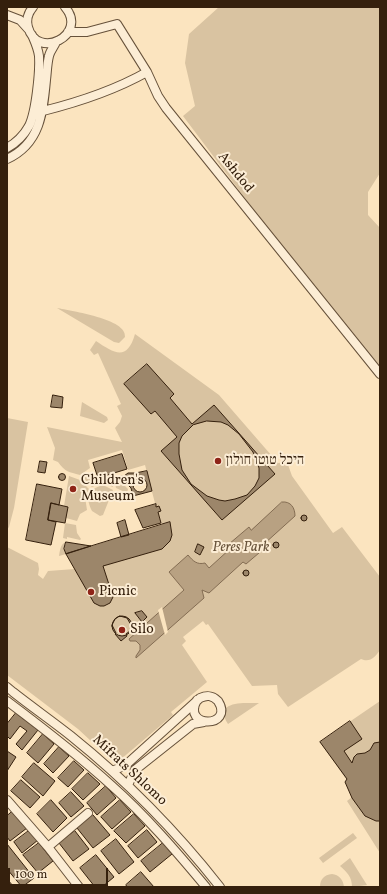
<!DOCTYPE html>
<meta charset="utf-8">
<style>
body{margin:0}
#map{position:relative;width:387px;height:894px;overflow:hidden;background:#fbe4bf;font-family:Vollkorn,serif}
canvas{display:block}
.frame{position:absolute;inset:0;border:8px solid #35200d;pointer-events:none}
.scale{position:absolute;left:8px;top:868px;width:100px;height:18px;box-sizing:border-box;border:2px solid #35200d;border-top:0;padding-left:5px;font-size:12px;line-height:14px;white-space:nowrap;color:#35200d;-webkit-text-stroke:3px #fcedd5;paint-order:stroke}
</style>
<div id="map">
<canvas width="387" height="894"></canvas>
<div class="frame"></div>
<div class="scale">100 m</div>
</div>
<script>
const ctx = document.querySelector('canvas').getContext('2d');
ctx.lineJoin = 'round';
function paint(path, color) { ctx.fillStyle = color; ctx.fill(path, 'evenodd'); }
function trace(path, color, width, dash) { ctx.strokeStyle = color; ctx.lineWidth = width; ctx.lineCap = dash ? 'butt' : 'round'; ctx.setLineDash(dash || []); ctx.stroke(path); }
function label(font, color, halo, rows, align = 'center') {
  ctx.font = font + ' Vollkorn,"Frank Ruhl Libre",serif'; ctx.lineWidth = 4; ctx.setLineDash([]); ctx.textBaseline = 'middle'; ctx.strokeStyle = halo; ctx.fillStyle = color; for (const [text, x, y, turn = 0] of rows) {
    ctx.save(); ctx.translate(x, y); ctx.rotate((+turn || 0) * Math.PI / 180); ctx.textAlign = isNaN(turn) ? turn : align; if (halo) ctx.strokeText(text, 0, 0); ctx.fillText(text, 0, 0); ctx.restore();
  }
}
paint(new Path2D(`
 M219 7H380V173L368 192V215L380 228V367L266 226 183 116 195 106 185 63 189 34Z
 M57 308C71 311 128 319 125 337L119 343 114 342Z
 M135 334 219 395 278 463 287 462 292 476 333 533 342 527 380 577V650C375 657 370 663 361 659L288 707 278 694 277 685 252 686 208 624 206 625 203 621 183 637 186 641 182 645 207 682 171 712 173 715 120 760 104 753 78 729 7 675V547L38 563 39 569 38 575 43 579 48 571 75 569 66 554 59 556C60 551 60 544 66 542L64 549 66 554 162 525 158 512 161 511 156 507 145 465 128 470 122 450 88 460 90 468 80 475C69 472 65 472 58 462L53 460 55 448 47 427 122 442 115 428 120 422 122 416 117 406 121 404 98 353 94 355 90 350 96 341C114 353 127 362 135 334Z
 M82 402 107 417 108 420 104 423 80 416Z
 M7 418 28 422 14 508 9 527 7 530Z
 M92 472 95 483 111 478 113 487 102 483 92 487 83 478Z
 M123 475 121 482 128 489 127 493 116 488 114 477Z
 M69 476 80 480 89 489 85 497 87 510 80 514 77 521 66 518 64 506Z
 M100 486H105L113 490 103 515 100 516 92 511C86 498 86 491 100 486Z
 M65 523 76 525 77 533 81 539 80 540 67 537V539L63 538Z
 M380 701V853L347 801 352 797 345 782 346 779 320 742Z
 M259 703 228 724C213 700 245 703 259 703Z
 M353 833 357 838 323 863 319 858Z
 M350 858 367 885 352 887C352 877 347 872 340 866Z
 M332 874C339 875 343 879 344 887H320C320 879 324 875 332 874Z`), '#d9c3a1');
const water = new Path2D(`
 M282 502C291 501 295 508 295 516L264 544 266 547 246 564 243 562 209 593 202 590 204 598 136 658V656L140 650V645L136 641H130L129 639 184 590 169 572 188 555C193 561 197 565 205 563L209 568 231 548 229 544 249 527 251 530Z`);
paint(water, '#b8a182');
trace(water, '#846d53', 1);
paint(new Path2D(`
 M162 607 168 632 165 635 158 610Z`), '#fbe4bf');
const building = new Path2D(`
 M147 364 174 394 170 398 192 424 214 405 275 474 222 520 161 451 177 437 155 411 151 414 124 384Z
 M53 395 63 397 62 408 51 407Z
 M207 421 221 422 228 425 239 434 253 452 259 468V478L255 486 247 495 235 499 225 501 219 500 207 496 191 484 182 470 179 454V443L182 436 193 425Z
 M122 454 127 469 98 478 93 463Z
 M40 461 47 462 45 473 38 472Z
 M147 471 152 491 133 496 131 488 124 481V476L128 473H135Z
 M58.5 477a3.5 3.5 0 1 1 7 0a3.5 3.5 0 1 1-7 0Z
 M133 485a7 7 0 1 1 14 0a7 7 0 1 1-14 0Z
 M37 484 62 489 59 505 51 503 48 520 56 522 51 545 26 540Z
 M51 503 68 507 65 523 48 520Z
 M156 504V507L159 506 161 511 158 512 161 523 143 528 135 510Z
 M301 518a3 3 0 1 1 6 0a3 3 0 1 1-6 0Z
 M125 520 129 535 121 537 117 523Z
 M170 522 172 535 170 541 162 549 103 566 113 597 110 603 104 606H100L94 603 66 554Z
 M273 545a3 3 0 1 1 6 0a3 3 0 1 1-6 0Z
 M66 542 91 546 66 554 64 549Z
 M198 544 204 547 200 555 195 552Z
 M243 573a3 3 0 1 1 6 0a3 3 0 1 1-6 0Z
 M142 611 147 617 142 622 135 613Z
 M120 616 127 618 131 625 130 631 126 634 127 636 121 641 115 634 116 633 112 625 115 619Z
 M112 626a10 10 0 1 1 20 0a10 10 0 1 1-20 0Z
 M16 713 38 730 22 750 16 744 27 731 20 726 10 739 7 736V724Z
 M350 721 362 739 344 751 352 763 354 757 357 754 365 753 370 750 374 743 380 742V821H376L365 816 352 798 345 782 347 779 320 742Z
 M43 734 54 744 38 763 27 753Z
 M59 747 69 756 53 773 44 764Z
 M7 751 16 757 7 771Z
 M74 761 84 770 68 787 58 778Z
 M34 763 55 781 43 796 22 777Z
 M88 773 100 784 83 800 72 789Z
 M21 780 40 797 30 808 11 791Z
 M106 786 116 798 97 815 87 803Z
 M71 792 84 806 71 817 59 803Z
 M51 800 67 818 53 832 37 814Z
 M120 800 131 812 112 829 101 817Z
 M13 811 27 828 10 841 7 837V816Z
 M134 814 145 826 126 843 114 831Z
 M93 815 110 835 93 848 77 828Z
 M30 830 38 840 22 853 14 842Z
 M147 830 157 842 138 858 128 846Z
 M75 831 89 849 73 861 59 843Z
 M116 839 134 862 119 874 101 851Z
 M39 843 53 861 38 873 23 855Z
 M163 843 172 854 150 872 141 861Z
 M7 844 34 878 22 887 7 869Z
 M96 855 114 877 102 887H95L80 868Z
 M141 872 154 887H127L126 885Z
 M7 879 14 887H7Z`);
paint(building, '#9c866a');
trace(building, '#35200d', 1);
const minor = new Path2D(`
 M33 7C28 13 26 20 28 27 37 61 89 35 65 7
 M7 15 20 20 29 30
 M68 32H87L117 24 147 72
 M43 111C79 102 115 90 147 72L158 96 166 108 380 374
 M7 148C16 143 24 135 29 126 36 112 40 71 39 56 38 48 35 42 32 35
 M7 159C40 144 43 113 46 80 47 72 47 64 49 56 50 51 54 47 56 42
 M7 687 13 692C32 707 52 721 71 736 127 781 176 831 220 887
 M7 701C43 728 78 755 111 785 146 816 176 851 206 887
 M112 771 124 766 128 763 200 698C207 695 212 695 218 701 235 728 181 729 197 700
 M128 785 135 770 193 724 204 722
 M7 800 48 847 79 887
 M48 847 88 813`);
trace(minor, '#66513a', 10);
trace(minor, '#fcedd5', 8);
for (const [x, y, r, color] of [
 [218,461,4,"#8f2418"],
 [73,489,4,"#8f2418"],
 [91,592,4,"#8f2418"],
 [122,630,4,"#8f2418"]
]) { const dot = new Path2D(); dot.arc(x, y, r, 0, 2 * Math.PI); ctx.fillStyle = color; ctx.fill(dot); trace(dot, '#fcedd5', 1.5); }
label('14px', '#35200d', '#fcedd5', [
 ["Ashdod",235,173,51],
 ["Mifrats Shlomo",129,771,43]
]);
label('14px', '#35200d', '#fcedd5', [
 ["היכל טוטו חולון",226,461],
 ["Children's",81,481],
 ["Museum",81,497],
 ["Picnic",99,592],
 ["Silo",130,630]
], 'left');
label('italic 14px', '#665139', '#fcedd5', [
 ["Peres Park",241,548]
]);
</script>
